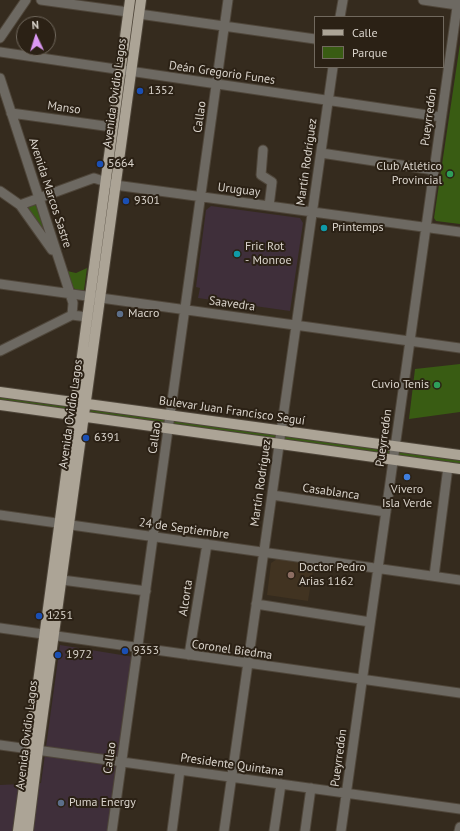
<!DOCTYPE html>
<meta charset="utf-8">
<style>
body{margin:0}
#map{position:relative;width:460px;height:831px;overflow:hidden;background:#352b1e;font-family:"PT Sans",sans-serif}
canvas{display:block}
.legend{position:absolute;left:314px;top:16px;width:130px;height:52px;box-sizing:border-box;background:#2b2115;border:1px solid #71695e;margin:0;padding:5px 7px;list-style:none;font-size:12px;color:#dad4cc}
.legend li{display:flex;align-items:center;gap:8px;height:20px}
.legend b{width:20px;border:1px solid #71695e}
.north{position:absolute;left:16px;top:16px;width:40px;height:40px;box-sizing:border-box;background:#2b2115;border:1px solid #71695e;border-radius:50%;rotate:356deg;font-size:11px;font-weight:700;line-height:16px;text-align:center;color:#dad4cc}
.north::after{content:'';display:block;margin:auto;width:14px;height:18px;background:#dc99f5;clip-path:polygon(50% 0,100% 100%,50% 72%,0 100%)}
</style>
<div id="map">
<canvas width="460" height="831"></canvas>
<ul class="legend">
<li><b style="height:5px;background:#aca496"></b>Calle</li>
<li><b style="height:11px;background:#395c13"></b>Parque</li>
</ul>
<div class="north">N</div>
</div>
<script>
const ctx = document.querySelector('canvas').getContext('2d');
ctx.lineJoin = 'round';
function paint(path, color) { ctx.fillStyle = color; ctx.fill(path, 'evenodd'); }
function trace(path, color, width, dash) { ctx.strokeStyle = color; ctx.lineWidth = width; ctx.lineCap = dash ? 'butt' : 'round'; ctx.setLineDash(dash || []); ctx.stroke(path); }
function label(font, color, halo, rows, align = 'center') {
  ctx.font = font + ' "PT Sans",sans-serif'; ctx.lineWidth = 4; ctx.setLineDash([]); ctx.textBaseline = 'middle'; ctx.strokeStyle = halo; ctx.fillStyle = color; for (const [text, x, y, turn = 0] of rows) {
    ctx.save(); ctx.translate(x, y); ctx.rotate((+turn || 0) * Math.PI / 180); ctx.textAlign = isNaN(turn) ? turn : align; if (halo) ctx.strokeText(text, 0, 0); ctx.fillText(text, 0, 0); ctx.restore();
  }
}
paint(new Path2D(`
 M277 559 314 564 308 601 267 595 271 563Z`), '#413321');
paint(new Path2D(`
 M211 206 300 218 303 223 290 311 198 298 200 288 196 287 206 210Z
 M60 645 134 657 107 831H0V785L41 783Z`), '#3f2f3a');
paint(new Path2D(`
 M460 44V224L436 221 434 218Z
 M33 204 39 207 48 237 27 208Z
 M87 268 84 290 78 291 72 287 67 271 76 273Z
 M460 364V412L409 419 415 369Z
 M0 392 460 455V469L0 405Z`), '#395c13');
const minor = new Path2D(`
 M41 0 128 12
 M423 0 457 5
 M139 14 315 39
 M340 17 343 0
 M0 38 26 0
 M0 52 441 117
 M0 78 73 303 72 315
 M11 113 112 127
 M263 150 261 175 272 182 269 206
 M321 153 434 170
 M0 191 20 205 52 250
 M20 205 94 178 115 185 460 232
 M0 284 460 348
 M0 351 72 315 87 317
 M272 495 386 512
 M0 515 460 580
 M434 576 448 467
 M62 580 146 591
 M256 604 370 622
 M0 628 460 693
 M189 655 207 544
 M0 745 460 809
 M112 831 228 0
 M172 831 180 770
 M224 831 333 67
 M274 831 281 784
 M305 831 311 788
 M341 831 458 0
 M459 831 460 827`);
const major = new Path2D(`
 M0 392 460 455
 M0 405 460 469
 M18 831 130 0
 M28 831 38 750 141 0`);
trace(minor, '#4f463a', 11);
trace(major, '#4f463a', 12);
trace(minor, '#6d6962', 9);
trace(major, '#aca496', 10);
for (const [x, y, r, color] of [
 [140,91,4,"#1a4fb4"],
 [100,164,4,"#1a4fb4"],
 [450,174,4,"#2e9e5b"],
 [126,201,4,"#1a4fb4"],
 [324,228,4,"#0f9aa8"],
 [237,254,4,"#0f9aa8"],
 [120,314,4,"#5c6f8a"],
 [437,385,4,"#2e9e5b"],
 [86,438,4,"#1a4fb4"],
 [407,477,4,"#3f7fe0"],
 [291,575,4,"#8d6e63"],
 [39,616,4,"#1a4fb4"],
 [125,651,4,"#1a4fb4"],
 [58,655,4,"#1a4fb4"],
 [61,803,4,"#5c6f8a"]
]) { const dot = new Path2D(); dot.arc(x, y, r, 0, 2 * Math.PI); ctx.fillStyle = color; ctx.fill(dot); trace(dot, '#2b2115', 1.5); }
label('12px', '#dad4cc', '#2b2115', [
 ["Deán Gregorio Funes",222,73,8],
 ["Avenida Ovidio Lagos",115,93,-82],
 ["Manso",64,108,8],
 ["Callao",200,117,-82],
 ["Pueyrredón",429,117,-82],
 ["Martín Rodríguez",307,162,-82],
 ["Uruguay",239,190,7],
 ["Avenida Marcos Sastre",50,193,72],
 ["Saavedra",232,304,8],
 ["Bulevar Juan Francisco Seguí",232,411,8],
 ["Avenida Ovidio Lagos",71,414,-82],
 ["Callao",155,438,-82],
 ["Pueyrredón",384,438,-82],
 ["Martín Rodríguez",261,483,-82],
 ["Casablanca",331,492,8],
 ["24 de Septiembre",184,529,8],
 ["Alcorta",186,598,-81],
 ["Coronel Biedma",232,650,8],
 ["Avenida Ovidio Lagos",27,735,-83],
 ["Callao",110,758,-82],
 ["Pueyrredón",339,758,-82],
 ["Presidente Quintana",232,765,8]
]);
label('12px', '#dad4cc', '#2b2115', [
 ["1352",148,91],
 ["5664",108,164],
 ["Club Atlético",442,167,"right"],
 ["Provincial",442,181,"right"],
 ["9301",134,201],
 ["Printemps",332,228],
 ["Fric Rot",245,247],
 ["- Monroe",245,261],
 ["Macro",128,314],
 ["Cuvio Tenis",429,385,"right"],
 ["6391",94,438],
 ["Vivero",407,490,"center"],
 ["Isla Verde",407,504,"center"],
 ["Doctor Pedro",299,568],
 ["Arias 1162",299,582],
 ["1251",47,616],
 ["9353",133,651],
 ["1972",66,655],
 ["Puma Energy",69,803]
], 'left');
</script>
